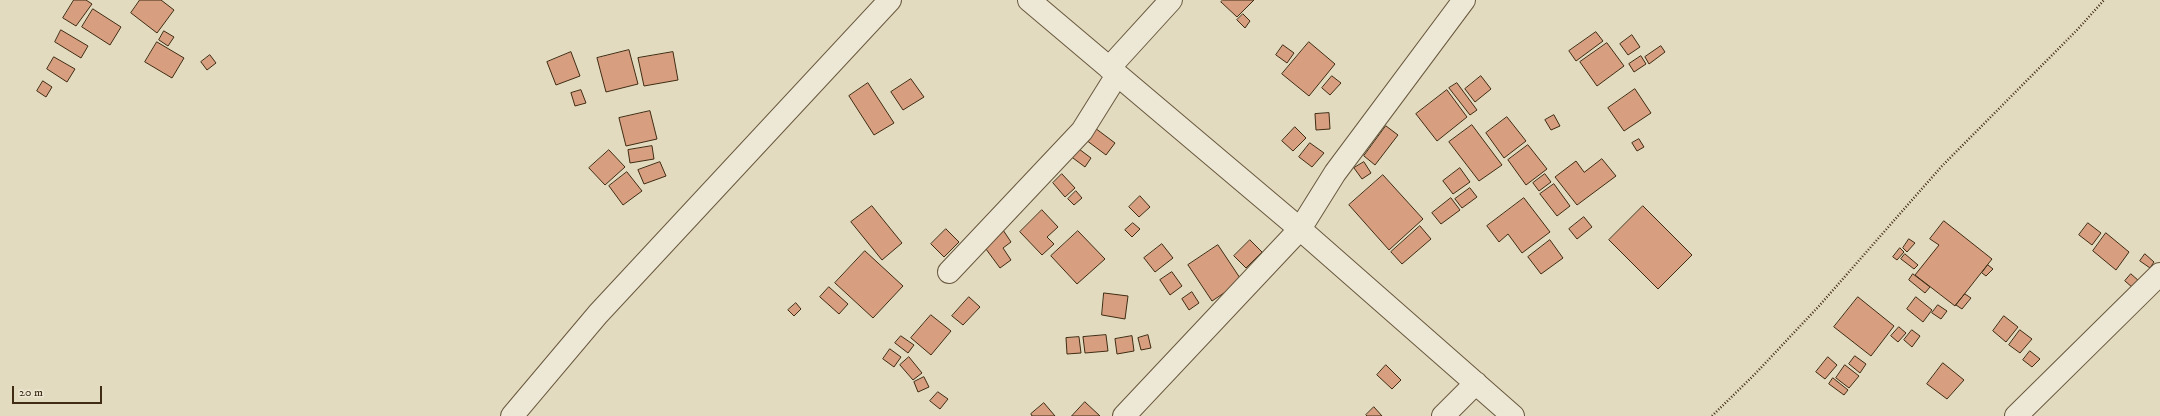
<!DOCTYPE html>
<style>
body{margin:0}
#map{position:relative;width:2160px;height:416px;overflow:hidden;background:#e3dbbf;font-family:"IM FELL DW Pica",serif}
canvas{display:block}
.scale{position:absolute;left:12px;top:386px;width:90px;height:18px;box-sizing:border-box;border:2px solid #3f2c13;border-top:0;padding-left:5px;font-size:12px;line-height:14px;white-space:nowrap;color:#3f2c13;-webkit-text-stroke:3px #ede8d5;paint-order:stroke}
</style>
<div id="map">
<canvas width="2160" height="416"></canvas>
<div class="scale">20 m</div>
</div>
<script>
const ctx = document.querySelector('canvas').getContext('2d');
ctx.lineJoin = 'round';
function paint(path, color) { ctx.fillStyle = color; ctx.fill(path, 'evenodd'); }
function trace(path, color, width, dash) { ctx.strokeStyle = color; ctx.lineWidth = width; ctx.lineCap = dash ? 'butt' : 'round'; ctx.setLineDash(dash || []); ctx.stroke(path); }
const building = new Path2D(`
 M74 0H86L92 4 76 26 63 18Z
 M140 0H161L174 10 157 33 131 13Z
 M1223 0H1254L1237 17 1221 2Z
 M93 9 121 27 110 45 82 27Z
 M1243 14 1250 21 1245 28 1237 20Z
 M61 30 88 46 81 58 55 42Z
 M164 31 174 37 168 46 159 40Z
 M1596 32 1603 41 1576 61 1569 51Z
 M1632 35 1640 47 1628 55 1620 44Z
 M157 42 184 58 172 78 145 62Z
 M1309 42 1335 64 1309 96 1282 74Z
 M1607 43 1624 66 1597 86 1580 62Z
 M1283 45 1294 53 1287 63 1276 55Z
 M1661 46 1665 52 1649 64 1645 57Z
 M629 50 638 84 606 92 597 58Z
 M571 52 580 76 556 85 547 62Z
 M673 52 678 80 644 86 638 58Z
 M210 55 216 63 207 70 201 62Z
 M1641 56 1646 64 1634 72 1629 64Z
 M54 57 75 69 67 82 47 69Z
 M1332 76 1341 83 1330 95 1322 88Z
 M1481 76 1491 89 1475 102 1465 89Z
 M911 79 924 97 903 110 891 92Z
 M43 81 52 87 46 97 37 91Z
 M868 83 894 123 874 135 849 96Z
 M1457 83 1477 110 1470 115 1449 88Z
 M1635 89 1651 113 1624 131 1608 108Z
 M581 90 586 103 575 106 571 93Z
 M1447 90 1467 117 1437 141 1416 114Z
 M650 111 657 139 626 146 619 118Z
 M1329 113 1330 129 1316 130 1315 114Z
 M1554 115 1560 126 1551 130 1545 120Z
 M1507 117 1526 141 1504 158 1486 133Z
 M1472 125 1502 165 1479 181 1449 142Z
 M1386 126 1398 135 1375 165 1364 156Z
 M1295 127 1306 138 1293 151 1282 141Z
 M1095 128 1115 143 1106 155 1086 140Z
 M1639 139 1644 147 1637 151 1632 143Z
 M1310 143 1324 153 1312 167 1299 157Z
 M1528 145 1547 169 1526 185 1508 160Z
 M652 146 654 159 630 163 628 150Z
 M1075 146 1091 158 1085 167 1069 155Z
 M609 150 625 167 605 185 589 168Z
 M1602 159 1616 176 1577 205 1555 177 1576 161 1584 172Z
 M660 162 666 176 644 184 638 170Z
 M1364 162 1371 173 1362 179 1354 168Z
 M1460 168 1470 182 1453 194 1443 181Z
 M627 172 642 191 623 205 609 186Z
 M1062 174 1075 188 1065 197 1053 183Z
 M1545 174 1551 182 1539 191 1533 183Z
 M1383 175 1423 219 1389 250 1349 205Z
 M1554 184 1570 206 1557 216 1540 194Z
 M1470 188 1477 197 1462 208 1455 199Z
 M1076 191 1082 198 1074 205 1068 199Z
 M1140 196 1150 207 1139 217 1129 207Z
 M1451 198 1460 210 1441 224 1432 213Z
 M1524 198 1550 232 1522 253 1508 234 1499 242 1487 226Z
 M872 206 902 243 882 260 851 222Z
 M1643 206 1692 255 1658 289 1609 240Z
 M1042 210 1058 227 1047 237 1054 244 1042 255 1020 232Z
 M1584 217 1592 227 1577 239 1569 229Z
 M1944 221 1992 259 1955 306 1915 275 1939 245 1930 239Z
 M1133 223 1140 229 1132 237 1125 230Z
 M2088 223 2101 233 2092 245 2079 235Z
 M1420 226 1431 239 1402 264 1391 252Z
 M946 229 959 242 944 257 931 244Z
 M1003 230 1011 242 1003 248 1011 260 1000 268 983 245Z
 M1078 231 1105 259 1077 284 1051 256Z
 M2106 233 2129 252 2116 270 2093 251Z
 M1909 239 1915 243 1907 252 1903 248Z
 M1250 240 1262 252 1246 268 1234 256Z
 M1550 240 1563 258 1541 274 1528 257Z
 M1162 244 1173 258 1155 272 1144 258Z
 M1218 245 1242 281 1212 301 1188 265Z
 M1900 248 1904 252 1897 260 1893 257Z
 M865 251 903 286 873 318 835 283Z
 M1905 254 1918 265 1914 269 1901 259Z
 M2145 254 2154 262 2150 268 2140 261Z
 M1988 265 1993 269 1986 276 1982 273Z
 M1172 272 1182 286 1170 295 1160 280Z
 M1913 274 1930 287 1925 293 1909 280Z
 M2131 274 2139 281 2133 288 2125 281Z
 M829 287 848 304 839 314 820 297Z
 M1192 292 1199 303 1189 310 1182 299Z
 M1104 293 1128 296 1125 319 1102 315Z
 M1965 294 1971 298 1962 309 1956 305Z
 M969 297 980 307 963 325 952 316Z
 M1858 297 1894 326 1871 356 1834 327Z
 M1916 297 1932 310 1923 322 1907 309Z
 M796 303 801 309 794 316 788 310Z
 M1938 305 1947 311 1941 319 1932 313Z
 M931 315 951 331 931 355 911 338Z
 M2004 316 2018 327 2006 342 1993 331Z
 M1899 327 1906 333 1898 342 1891 336Z
 M1912 330 1920 336 1912 347 1904 340Z
 M2020 330 2032 339 2020 353 2009 345Z
 M1106 335 1108 351 1085 353 1083 337Z
 M1148 335 1151 348 1141 350 1138 338Z
 M901 336 914 345 908 353 895 343Z
 M1132 336 1134 351 1117 354 1115 339Z
 M1079 337 1081 353 1067 354 1066 338Z
 M890 349 901 357 894 367 883 359Z
 M2030 351 2040 359 2032 367 2023 360Z
 M1855 356 1866 364 1860 373 1849 364Z
 M909 357 922 373 913 380 900 365Z
 M1828 357 1837 365 1825 379 1816 372Z
 M1943 363 1964 380 1947 399 1927 384Z
 M1386 365 1401 380 1392 389 1377 375Z
 M1845 365 1859 376 1849 388 1836 378Z
 M924 377 929 387 918 392 914 382Z
 M1833 378 1848 390 1844 395 1829 384Z
 M938 392 948 399 940 409 930 401Z
 M1085 402 1100 416H1072Z
 M1044 403 1055 416H1032L1031 414Z
 M1374 407 1382 416H1367L1366 415Z`);
paint(building, '#d79e80');
trace(building, '#3f2c13', 1);
const minor = new Path2D(`
 M1029 0 1300 229 1513 416
 M1109 68 1171 0
 M949 272 1082 131 1117 75
 M512 416 598 314 890 0
 M1124 416 1300 229 1335 173 1464 0
 M1443 416 1476 383
 M2016 416 2160 274`);
trace(minor, '#68583e', 24);
trace(new Path2D(`
 M1712 416 1755 374 1819 306 1941 167 2078 29 2104 0`), '#3f2c13', 2.5, [1, 2]);
trace(minor, '#ede8d5', 22);
</script>
